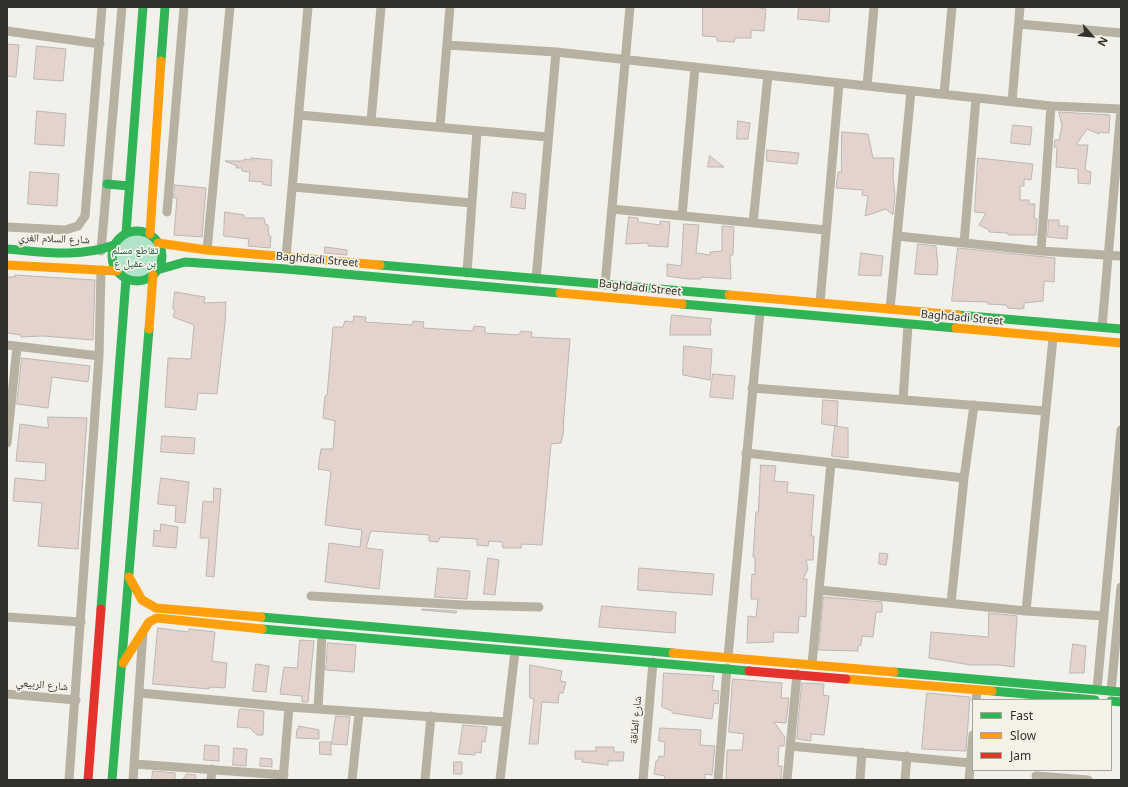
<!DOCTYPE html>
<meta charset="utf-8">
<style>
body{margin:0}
#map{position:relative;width:1128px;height:787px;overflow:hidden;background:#f1f0ea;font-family:"Noto Sans",sans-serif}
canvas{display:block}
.frame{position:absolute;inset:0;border:8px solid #32312d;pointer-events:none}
.legend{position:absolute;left:972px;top:699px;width:140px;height:72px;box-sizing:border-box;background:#f4f2e7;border:1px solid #a6a59d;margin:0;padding:5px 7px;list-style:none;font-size:12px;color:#32312d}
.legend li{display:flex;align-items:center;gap:8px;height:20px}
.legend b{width:20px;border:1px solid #a6a59d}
.north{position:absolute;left:1072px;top:16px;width:40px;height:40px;-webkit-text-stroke:3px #f4f2e7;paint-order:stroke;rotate:117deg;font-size:11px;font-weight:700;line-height:16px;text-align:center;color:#32312d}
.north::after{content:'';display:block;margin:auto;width:14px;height:18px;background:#32312d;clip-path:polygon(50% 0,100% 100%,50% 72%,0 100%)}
</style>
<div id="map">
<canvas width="1128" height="787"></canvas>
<div class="frame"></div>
<ul class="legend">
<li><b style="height:5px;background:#30b455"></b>Fast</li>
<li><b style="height:5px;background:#ff9f0a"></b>Slow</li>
<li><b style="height:5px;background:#e5322d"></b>Jam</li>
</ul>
<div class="north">N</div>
</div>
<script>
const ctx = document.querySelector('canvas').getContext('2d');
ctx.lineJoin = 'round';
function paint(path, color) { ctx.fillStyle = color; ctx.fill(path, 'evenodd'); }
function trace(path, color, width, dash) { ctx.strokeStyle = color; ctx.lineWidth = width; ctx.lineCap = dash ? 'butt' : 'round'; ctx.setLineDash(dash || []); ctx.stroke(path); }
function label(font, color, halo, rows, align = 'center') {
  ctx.font = font + ' "Noto Sans","Noto Naskh Arabic",sans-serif'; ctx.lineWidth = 3.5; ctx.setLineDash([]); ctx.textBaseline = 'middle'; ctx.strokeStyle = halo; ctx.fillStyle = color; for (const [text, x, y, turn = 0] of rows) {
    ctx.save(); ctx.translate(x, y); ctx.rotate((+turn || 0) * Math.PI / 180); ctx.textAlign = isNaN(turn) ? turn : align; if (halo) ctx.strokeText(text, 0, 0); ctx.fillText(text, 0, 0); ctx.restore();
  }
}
paint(new Path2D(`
 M131 234C150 233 167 251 155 269 152 273 147 277 143 280L124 278C111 264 110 259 117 240Z`), '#afe4c8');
const building = new Path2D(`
 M703 7H754L766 9 764 31 751 30V38H735L734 42 717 41V37L703 36Z
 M799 7H830L829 22 798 19Z
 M8 44 19 45 16 77 7 76Z
 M37 46 66 49 63 81 34 79Z
 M37 111 66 114 64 146 35 144Z
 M1059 112 1110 115 1109 133 1099 132V134L1087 129 1076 145H1088L1085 170 1091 172 1090 184 1078 183V169L1056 167 1057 148 1054 147 1055 140H1059L1062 126Z
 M738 121 750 123 748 139H737Z
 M1013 125 1032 127 1030 145 1011 143Z
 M842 132 868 134 873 158H894L893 177 895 195 893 215 886 209 865 216 868 196 862 195 863 190 836 188 838 172H841Z
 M767 150 799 153 797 164 767 161Z
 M710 156 724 167H708Z
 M251 158 272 160 271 186 262 184 263 182 249 181 250 172 242 171V168H236L237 166 225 161H244V159L252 160Z
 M978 158 1033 164 1031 180 1024 179V186H1020V200H1029V204H1035L1034 218 1037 219 1036 235H1008V233L989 232V230L979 225 986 213 975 212Z
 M30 172 59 174 57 206 28 204Z
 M175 185 206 188 202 237 174 235 177 198H174Z
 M513 192 526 194 525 209 511 207Z
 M225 212 244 215V218H264L265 224 268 225 269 236H271L270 248 248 246 249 239 224 236Z
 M629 217 638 218V222L660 225V221L670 222 668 247 648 246V243L626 244Z
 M1049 220H1059V226H1068L1067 239 1048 237Z
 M684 224 699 225 696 253 710 255V252L722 251V226L734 227 733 255H730L731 279 701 277V279H688L667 276V264L681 266Z
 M918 244 936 246 938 266 937 275 915 274Z
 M325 247 347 250V255L325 253Z
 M958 248 1055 258 1054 282 1044 281 1043 301 1024 303V308L1020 309 1008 308 1006 305 988 304V302L952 301Z
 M861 253 883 256 881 276 859 275Z
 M15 275 95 280 93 340 43 336 21 337V335L7 333V277H15Z
 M175 292 205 297 204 303 226 302 225 323 217 394 198 393 196 410 165 407 168 358 191 359 194 325 173 317 175 310 173 309Z
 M672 315 712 319 710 326 711 335H670Z
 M354 316 366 317 365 322 412 325 413 321 424 322 423 328 473 331 474 326 485 327V333L519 335 521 331 532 332 531 337 570 339 563 429H564L561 443 551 444 542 545 522 544 521 548H503L502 542 489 541 488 546 477 545V539L440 537 438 542 429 541V535L371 531 366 548 383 550 379 589 325 582 329 543 360 547 362 530 325 525 331 471 318 469 321 449H333L335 421 323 418 325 396H327L333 327H343L345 321 353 322Z
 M684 346 712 349 710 380 683 375Z
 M22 358 90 366 88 382 52 377 48 408 17 404Z
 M713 374 735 376 733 399 710 397Z
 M823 400 838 401 837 426 822 424Z
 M48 417 87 418 78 549 38 546 42 503 13 501 15 478 45 481 46 463 16 461 20 424 48 428Z
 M835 426 848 428V458L832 456Z
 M162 436 195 438 194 454 161 452Z
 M761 465 776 466 774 481 788 482 787 492 814 495 811 536H814L813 560H806L808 569 803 579H807L806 617 799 616 798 633 774 632 773 642 747 643 748 616 756 617 758 599H751V588L752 574 755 575V557H753L756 512H758Z
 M161 478 189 482 185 523 175 522 176 506 158 504Z
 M214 488 221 489 214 577 206 576 209 538H200L203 501 213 502Z
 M161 524 178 527 176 548 153 546 154 530 160 531Z
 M880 553 888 554 886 565 879 564Z
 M488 558 499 560 495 595 484 594Z
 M438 568 470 571 467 599 435 597Z
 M639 568 714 574 712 595 638 590Z
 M824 597 882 602V612H876L873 637 862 636 861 645 858 646V651L819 650Z
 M602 606 676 612 675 633 599 627Z
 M422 609 457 611 456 613 422 610Z
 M989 613 1017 616 1014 667 999 665H971L929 658 931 632 988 637Z
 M158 628 188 632 189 629 215 632 212 661 227 663 225 688 209 687V689L153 684Z
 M300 640 314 641 308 702H302V696L280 694 284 667 297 668Z
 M328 643 356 645 354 672 326 670Z
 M1073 644 1086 646 1084 673H1070Z
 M256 664 269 666 266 692 253 691Z
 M530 665 562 671 560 681 566 682 563 693H559L558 703 542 702 538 744H529L534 699 530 698Z
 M664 673 714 676 712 690 719 691 718 704 714 703 712 719 672 713V711L662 707Z
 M733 679 782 683 781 698H789L786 723 774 722 785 737 784 746H779L778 766H782L781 780H726L727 750H742L744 734 729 732Z
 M802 683 824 684 823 695 829 696 824 735 811 734V741L797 739Z
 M927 693 970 697 966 751 922 749Z
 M242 709 264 711 263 735H257L250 728 237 727 239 710Z
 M336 716 350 717 347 745 332 744Z
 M463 725 487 727 485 742 482 741 481 753 475 752V755L459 754Z
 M299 726 319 730V739L296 738 297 729H299Z
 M660 728 701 730 700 745 715 746 712 775 705 774V780H664L665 776 654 774 656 761H658L659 756 664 757 665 742 659 741Z
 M320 742H331V755L320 754Z
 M205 745 219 746V761L204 760Z
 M596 747H614V752H624L623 761H608V765L582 762V759H575V751H596Z
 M234 748 247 749 246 766 233 765Z
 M261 758 272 759V767L260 766Z
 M454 762H462V774H454Z
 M153 771 175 773V780H152Z
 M187 774 196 775 195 780H183Z`);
paint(building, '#e4d2cd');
trace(building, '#b9b7b4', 1);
trace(new Path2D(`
 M1019 24 1121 33
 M7 31 100 44
 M447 45 556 52 1051 106 1121 109
 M867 86 874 7
 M944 94 952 7
 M1012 102 1020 7
 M299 115 548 137
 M371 121 381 7
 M440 127 450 7
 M293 187 472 203
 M612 209 826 230
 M167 212 184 7
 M682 216 695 67
 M753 223 768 75
 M7 227 65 230 78 226 85 216 102 7
 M897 236 1041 251 1121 256
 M964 243 976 98
 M207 250 230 7
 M101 251 122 7
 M1041 251 1051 106
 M286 257 308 7
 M467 273 477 131
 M536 279 556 52
 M605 285 630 7
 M820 303 839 83
 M890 309 911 91
 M1102 327 1121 109
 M7 345 99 356
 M752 388 1045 411
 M903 400 908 325
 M7 443 17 347
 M746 453 964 478
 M819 590 1026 611 1104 616
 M311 596 463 605 539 607
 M951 603 964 478 974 405
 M1026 611 1053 338
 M7 617 81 622
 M728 657 760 312
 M812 664 831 463
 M1097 689 1121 430
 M1111 691 1121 587
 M140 693 289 707 506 722
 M7 694 76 700
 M976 700 977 690
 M318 709 322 636
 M790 746 970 763
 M135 764 284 775
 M1036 776 1088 780
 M69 780 99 356 101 270
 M133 780 143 631
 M211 780 212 769
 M283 780 289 707
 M352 780 359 713
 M425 780 431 716
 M500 780 515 651
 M643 780 653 662
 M718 780 727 668
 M787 780 797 674
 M860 780 862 752
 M905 780 907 756
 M969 780 973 735`), '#b6b1a1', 9);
trace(new Path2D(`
 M161 61 165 7
 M107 184 129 186
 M112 256a25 25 0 1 1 50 0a25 25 0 1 1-50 0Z
 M126 233 143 7
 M7 249C44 252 79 258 114 245
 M380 265 729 295
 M157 270 185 262 286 269 560 293
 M682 304 956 328
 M958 315 1121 329
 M101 609 126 279
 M261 617 673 653
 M262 629 749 671
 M894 672 1121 692
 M992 691 1095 700
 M1111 701 1121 702
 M112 780 149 329`), '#30b455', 9);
trace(new Path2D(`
 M150 234 161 61
 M158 243 207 250 380 265
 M7 265 117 271
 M560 293 682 304
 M729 295 958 315
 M956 328 1121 343
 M149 329 153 275
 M129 577 142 600 156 608 261 617
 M673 653 894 672
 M123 663 149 622 157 618 262 629
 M846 679 992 691`), '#ff9f0a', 9);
trace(new Path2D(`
 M749 671 846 679
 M88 780 101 609`), '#e5322d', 9);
label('11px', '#32312d', '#f4f2e7', [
 ["شارع السلام الغري",54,239,2],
 ["Baghdadi Street",317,260,5],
 ["Baghdadi Street",640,288,6],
 ["Baghdadi Street",962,318,5],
 ["شارع الربيعي",42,685,5],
 ["شارع الطاقة",636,720,-85]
]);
label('11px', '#135f41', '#f4f2e7', [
 ["تقاطع مسلم",135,251],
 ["بن عقيل ع",135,264]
]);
</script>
